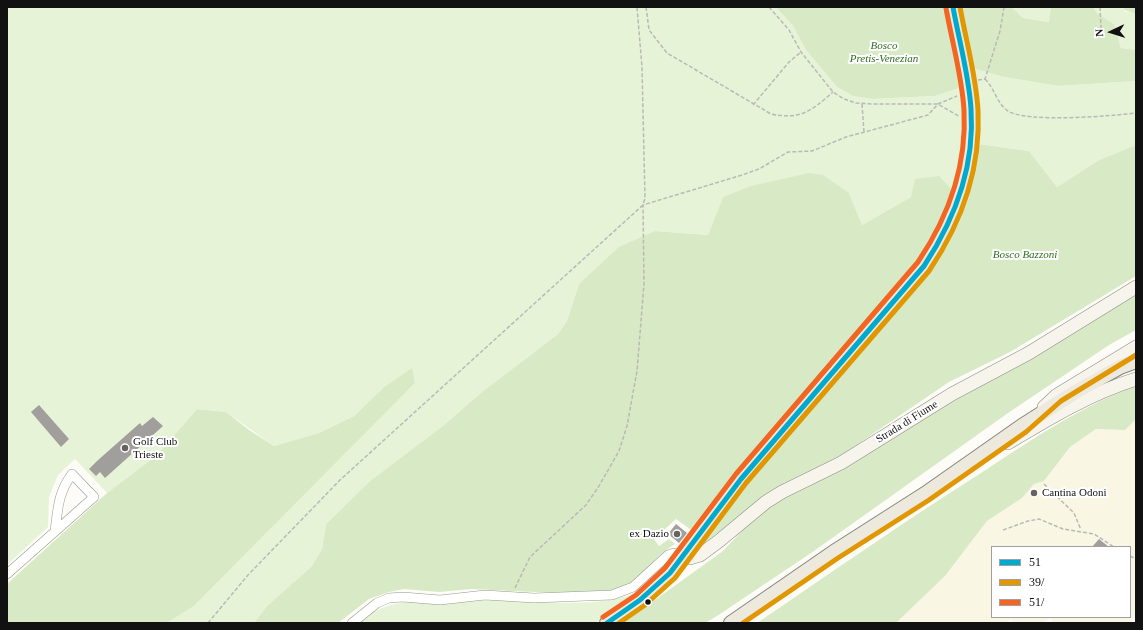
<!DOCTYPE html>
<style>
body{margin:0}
#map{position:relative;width:1143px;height:630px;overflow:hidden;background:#fdfcf7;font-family:Georgia,serif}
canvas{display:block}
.frame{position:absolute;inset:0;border:8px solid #111;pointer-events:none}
.legend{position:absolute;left:991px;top:546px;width:140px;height:72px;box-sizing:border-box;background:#fff;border:1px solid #a0a0a0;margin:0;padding:5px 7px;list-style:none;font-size:12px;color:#111}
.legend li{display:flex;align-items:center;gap:8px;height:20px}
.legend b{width:20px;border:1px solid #a0a0a0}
.north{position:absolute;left:1091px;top:12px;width:40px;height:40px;-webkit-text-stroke:3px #fff;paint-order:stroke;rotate:266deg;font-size:11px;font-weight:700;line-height:16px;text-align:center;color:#111}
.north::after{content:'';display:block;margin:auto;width:14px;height:18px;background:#111;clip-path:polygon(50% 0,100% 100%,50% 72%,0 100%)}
</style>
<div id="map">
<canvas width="1143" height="630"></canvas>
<div class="frame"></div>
<ul class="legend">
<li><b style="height:5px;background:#00a9ce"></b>51</li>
<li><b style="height:5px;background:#e09702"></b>39/</li>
<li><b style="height:5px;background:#f26522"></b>51/</li>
</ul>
<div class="north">N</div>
</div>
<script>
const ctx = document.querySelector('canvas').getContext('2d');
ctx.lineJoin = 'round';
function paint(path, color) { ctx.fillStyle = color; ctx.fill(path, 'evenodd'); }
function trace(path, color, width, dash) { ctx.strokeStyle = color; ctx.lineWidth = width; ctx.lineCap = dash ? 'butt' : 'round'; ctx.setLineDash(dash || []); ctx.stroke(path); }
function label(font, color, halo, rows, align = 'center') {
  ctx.font = font + ' Georgia,serif'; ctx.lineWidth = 4; ctx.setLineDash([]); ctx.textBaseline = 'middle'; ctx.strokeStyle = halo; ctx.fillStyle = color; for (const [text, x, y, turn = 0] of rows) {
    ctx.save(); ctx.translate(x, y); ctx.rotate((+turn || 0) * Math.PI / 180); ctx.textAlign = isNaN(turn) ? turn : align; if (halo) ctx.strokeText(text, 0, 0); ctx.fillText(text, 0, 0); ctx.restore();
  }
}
paint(new Path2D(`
 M1136 419V616L1130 623H1054L1050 618 1044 623H1015L1010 619 1008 623H896L945 576 987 521 1022 498 1034 484 1044 481 1070 447 1096 429 1125 430ZM992 547H1130V617H992Z`), '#f9f7e4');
paint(new Path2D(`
 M7 7H776L793 26 806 50 837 87 853 96 872 99 935 96 962 87 965 151 956 193 911 197 862 225 849 193 723 197 708 235 655 231 579 284 567 321 558 334 482 392 444 425 370 481 326 524 322 549 312 566 267 606 254 623H167L194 606 415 383 383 388 354 416 319 433 274 446 226 412 197 409 157 455 107 493 75 459 58 475 49 497 48 527 7 565Z
 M1012 7H1051L1050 22 1023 18Z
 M1093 7H1124V11L1136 14V50L1121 48 1114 24 1097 13Z
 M972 68 1004 77 1058 86 1136 81V145L1099 160 1057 187 1029 151 978 144 977 105Z
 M671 560 650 585 595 623H357C374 609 393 602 415 602 424 602 434 605 443 604 460 603 477 600 494 600 536 601 587 608 627 596 646 590 655 570 671 560Z`), '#e7f3d7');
paint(new Path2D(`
 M776 7H948L962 87 935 96 872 99 853 96 837 87 806 50 793 26Z
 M960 7H1012L1023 18 1049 22 1051 7H1093L1097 13 1114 24 1121 48 1136 50V81L1058 86 1004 77 972 68Z
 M1124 7H1136V14L1124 10Z
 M978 144 1029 151 1057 187 1099 160 1136 145V276L1010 352 949 382 836 459 772 490 702 545V541L785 438 881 329 934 263 954 229 967 197Z
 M809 173 823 175 849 193 862 225 911 197 915 179 939 176 955 193 934 237 889 295 765 438 694 532 676 519 654 539 659 546 669 539 675 544 662 553 631 584 608 591 576 594 471 589 439 592 404 589 389 592 369 599 338 623H254L267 606 312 566 322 549 326 524 370 481 444 425 482 392 558 334 567 321 579 284 619 247 655 231 708 235 723 197 751 186Z
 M1136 294V330L1109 345 1008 413 814 551 717 616 705 623H623L723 551 755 517 768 507Z
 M412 368 415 383 194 606 167 623H7V584L107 493 157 455 197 409 226 412 249 430 274 446 319 433 354 416 383 388Z
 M1136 385V419L1125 430 1096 429 1070 447 1044 481 1034 484 1022 498 987 521 945 576 896 623H757C832 572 905 521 981 473 1032 439 1079 408 1136 385Z`), '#d8eac5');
paint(new Path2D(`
 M39 405 69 439 61 447 31 412Z
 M153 417 163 426 105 478 100 472 96 476 89 469 97 461 140 423 142 426Z
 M676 524 687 533 679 543 668 534Z
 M1099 539 1109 547H1092Z`), '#a19f9c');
const street = new Path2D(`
 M7 574 94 497 72 474C58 493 58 508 55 531
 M352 623 377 603 389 598 403 597 440 600 485 595 534 598 612 595 633 587 668 555 674 553 682 558`);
const secondary = new Path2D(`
 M1044 407 1057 395 1136 347
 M1008 443C1048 419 1091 393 1136 379
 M682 558H690L700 555 719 541 766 502 782 492 841 463 952 394 1029 353 1136 287`);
const primary = new Path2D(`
 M607 623 640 600 670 573 741 479 924 266C957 220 975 166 971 109 968 75 959 41 953 7
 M731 623 834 552 925 494 1022 426 1077 391 1120 367 1136 361`);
trace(street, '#979795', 10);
trace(secondary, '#8e8d8b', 14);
trace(primary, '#858482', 16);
trace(new Path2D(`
 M646 7 649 30 667 53 771 114C801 120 811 111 833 92
 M769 7 789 30 801 52 833 92 844 99 856 103 873 104H938L960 117
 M1100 7 1101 28
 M985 79C995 89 997 104 1008 111 1026 123 1112 116 1136 113
 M978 80 985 79 1000 31 1004 7
 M862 104 864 132
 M753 105 789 62 801 52
 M1044 484 1074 513 1081 530
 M1003 530 1028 521 1039 519 1063 529 1094 534 1114 547
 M1130 556 1136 559
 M515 588 530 557 586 505 599 486 619 451 627 426 637 371 644 284 643 205 742 175 759 169 788 152 812 151 846 137 928 115 938 104 957 96
 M208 623 248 575 340 480 643 205 645 198 642 67 637 7`), '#b9b9b8', 1.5, [4, 2]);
trace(street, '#fffffe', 9);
trace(secondary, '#f6f4eb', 13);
trace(primary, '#ede9dc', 14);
trace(new Path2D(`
 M607 623 640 600 670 573 741 479 924 266C955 219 975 166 971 109 969 75 959 41 953 7`), '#00a9ce', 5);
trace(new Path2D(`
 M619 623 645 605 675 578 746 483 929 271C962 222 981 168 978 110 976 75 966 41 960 7
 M743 623 838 558 929 500 1026 432 1061 401 1136 355`), '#e09702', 5);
trace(new Path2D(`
 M603 617 636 595 665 568 736 474 918 262C949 216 967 166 964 110 962 76 952 42 946 8`), '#f26522', 5);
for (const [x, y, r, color] of [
 [125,448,4,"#646362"],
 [1034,493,4,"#646362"],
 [677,534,4,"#646362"],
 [648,602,3.5,"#111"]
]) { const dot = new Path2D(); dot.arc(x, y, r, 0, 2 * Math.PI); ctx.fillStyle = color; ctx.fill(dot); trace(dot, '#fff', 1.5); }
label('italic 11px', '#2f6b1f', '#fff', [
 ["Bosco",884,46],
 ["Pretis-Venezian",884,59],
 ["Bosco Bazzoni",1025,255]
]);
label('11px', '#111', '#fff', [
 ["Strada di Fiume",907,422,-32]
]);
label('11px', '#111', '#fff', [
 ["Golf Club",133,442],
 ["Trieste",133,455],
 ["Cantina Odoni",1042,493],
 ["ex Dazio",669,534,"right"]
], 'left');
</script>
